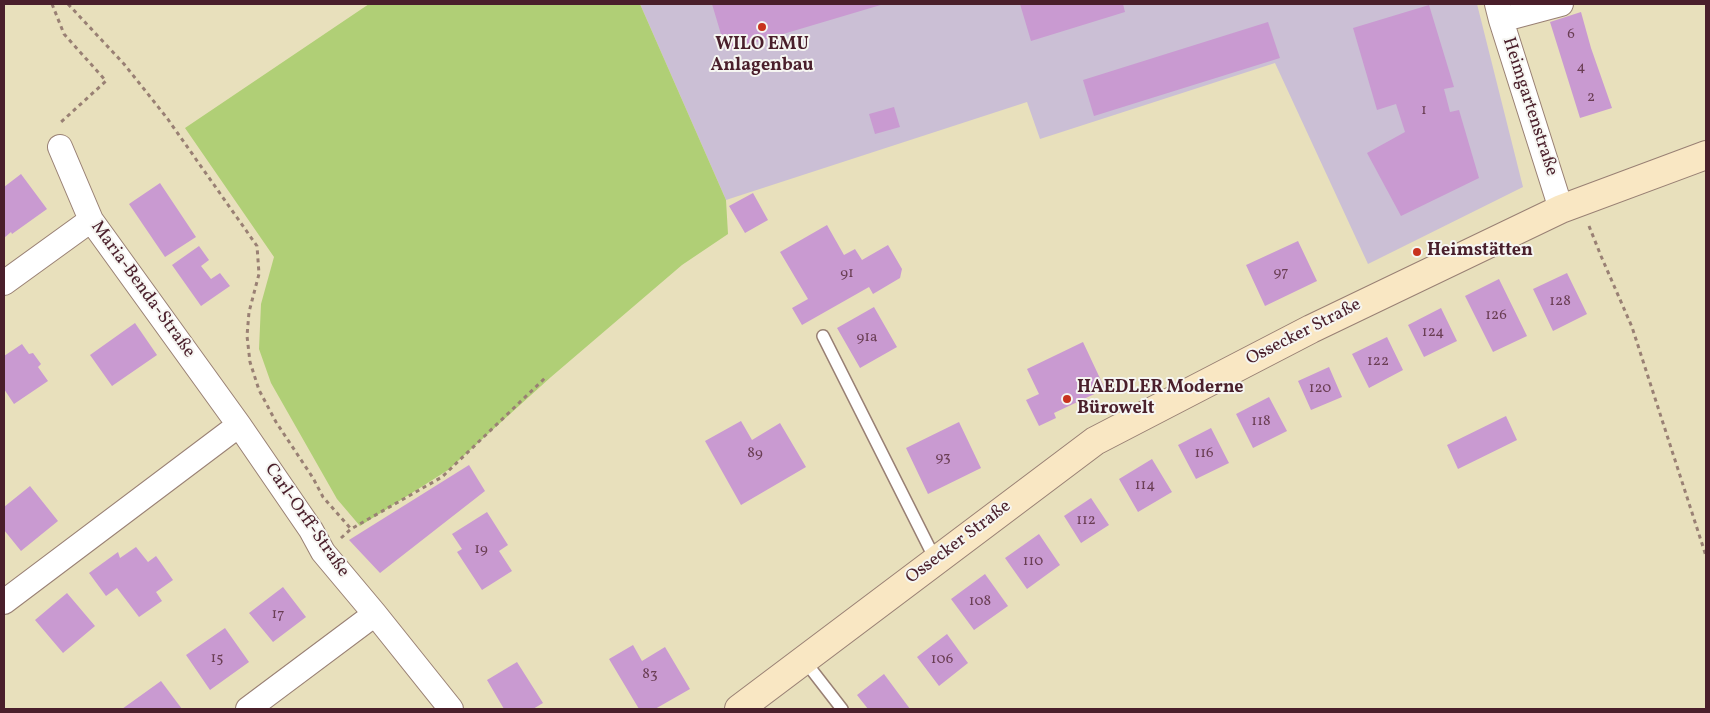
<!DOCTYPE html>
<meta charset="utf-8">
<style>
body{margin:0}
#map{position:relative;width:1710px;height:713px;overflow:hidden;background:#e8e0bc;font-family:Vollkorn,serif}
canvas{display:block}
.frame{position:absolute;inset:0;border:5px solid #4a1f2b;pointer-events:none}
</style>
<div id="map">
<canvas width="1710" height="713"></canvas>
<div class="frame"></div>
</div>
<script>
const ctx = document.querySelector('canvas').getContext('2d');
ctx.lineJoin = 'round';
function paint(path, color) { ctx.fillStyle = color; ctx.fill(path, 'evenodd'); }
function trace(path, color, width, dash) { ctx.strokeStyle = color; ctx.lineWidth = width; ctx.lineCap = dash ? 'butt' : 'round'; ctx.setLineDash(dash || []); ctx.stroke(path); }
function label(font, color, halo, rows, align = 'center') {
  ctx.font = font + ' Vollkorn,serif'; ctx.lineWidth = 4; ctx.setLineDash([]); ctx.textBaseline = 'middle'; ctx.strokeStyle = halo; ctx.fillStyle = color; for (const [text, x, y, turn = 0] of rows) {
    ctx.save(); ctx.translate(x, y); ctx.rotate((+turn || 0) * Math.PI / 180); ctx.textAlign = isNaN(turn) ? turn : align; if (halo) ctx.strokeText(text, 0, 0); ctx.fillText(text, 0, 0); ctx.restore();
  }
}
paint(new Path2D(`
 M640 4H1477L1523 187 1368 264 1275 63 1040 139 1027 102 726 200Z`), '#cbbfd5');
paint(new Path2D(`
 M369 4H640L726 200 728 234 682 265 551 377 448 470 360 526 337 499 271 383 259 349 261 304 274 257 185 128Z`), '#b0cf76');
paint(new Path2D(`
 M712 4H884L726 51Z
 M1020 4H1123L1125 12 1031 41Z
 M1429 5 1454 87 1444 89 1450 112 1459 110 1479 178 1401 216 1367 153 1405 132 1396 104 1377 110 1353 28Z
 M1581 12 1591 48 1612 108 1580 118 1550 22Z
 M1268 22 1280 58 1094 116 1083 80Z
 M894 107 900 127 875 134 869 114Z
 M21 174 47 209 12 234 11 232 4 238V187Z
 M160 183 196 237 165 257 129 204Z
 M753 193 768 220 745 233 729 206Z
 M827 225 844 255 855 249 862 260 888 245 902 269 900 278 873 294 869 287 802 325 792 308 808 299 780 252Z
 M1298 241 1317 281 1265 306 1246 265Z
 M199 246 209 260 201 266 211 279 220 273 230 286 201 306 172 265Z
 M1567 273 1587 314 1553 331 1533 289Z
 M1499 279 1527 336 1493 352 1465 296Z
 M874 307 897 347 860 368 837 328Z
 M1441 308 1457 341 1424 357 1408 325Z
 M135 323 157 355 112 386 90 355Z
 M1387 337 1403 370 1369 388 1352 354Z
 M1083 342 1105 389 1054 413 1056 418 1039 426 1026 400 1039 394 1027 369Z
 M22 344 29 354 33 353 41 364 38 367 48 381 14 404 4 389V356Z
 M1329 367 1342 397 1311 410 1298 381Z
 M1269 397 1287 431 1253 448 1236 414Z
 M1506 416 1517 440 1458 469 1447 445Z
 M741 421 752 440 780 423 806 467 741 505 705 441Z
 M959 422 981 468 928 494 906 448Z
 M1211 428 1229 463 1196 479 1178 445Z
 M1152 459 1172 492 1138 512 1119 479Z
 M469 465 485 491 380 573 349 540Z
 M30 486 58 521 21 551 4 530V507Z
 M1091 498 1109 525 1081 543 1064 516Z
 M487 512 508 545 499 551 512 571 482 590 457 552 462 549 452 534Z
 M1039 534 1060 565 1027 589 1005 558Z
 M136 547 148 562 156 556 173 580 156 592 162 601 139 617 117 588 106 596 89 573 118 552 120 558Z
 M985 574 1008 606 974 630 951 599Z
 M283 587 306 617 273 642 249 613Z
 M67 593 95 626 63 653 35 620Z
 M225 628 249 662 210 690 186 655Z
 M947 634 968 663 939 686 917 657Z
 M633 645 642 661 665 647 690 689 655 709H639L609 659Z
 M517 662 543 703 533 709H504L487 680Z
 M884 674 910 709H868L857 695Z
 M161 681 182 709H122Z`), '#c99ad1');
const lane = new Path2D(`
 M823 336 936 561
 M804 660 842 709`);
const street = new Path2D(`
 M1497 4 1501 20 1561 209
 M1501 20 1561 4
 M60 147 91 220 239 425 311 530 323 552 375 614 451 709
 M4 283 91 220
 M4 602 239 425
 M248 709 375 614`);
const secondary = new Path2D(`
 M739 709 1095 441 1311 329 1561 209 1706 155`);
trace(lane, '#998074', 14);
trace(street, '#998074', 26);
trace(secondary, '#998074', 30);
trace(new Path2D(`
 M52 4 64 34 106 81 60 123
 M68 4 124 64 167 118 257 246 259 274 249 312 247 336 250 362 259 390 276 422 313 478 323 497 351 529
 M1589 226 1601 256 1632 327 1706 556
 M341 538 351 529 442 477 545 378`), '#998074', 3, [4, 4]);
trace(lane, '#fff', 11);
trace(street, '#fff', 24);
trace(secondary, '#f9e7c3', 28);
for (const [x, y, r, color] of [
 [762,27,5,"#c8321e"],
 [1417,252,5,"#c8321e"],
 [1067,399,5,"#c8321e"]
]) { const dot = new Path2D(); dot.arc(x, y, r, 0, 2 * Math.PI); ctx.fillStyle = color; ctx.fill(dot); trace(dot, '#f6f6f2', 2); }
label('15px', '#6a3e54', null, [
 ["6",1571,35],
 ["4",1581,68],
 ["2",1591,98],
 ["1",1424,111],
 ["97",1281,273],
 ["91",847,274],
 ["128",1560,302],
 ["126",1496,316],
 ["124",1433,333],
 ["91a",867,338],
 ["122",1378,362],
 ["120",1320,389],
 ["118",1261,422],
 ["89",755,454],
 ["116",1204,454],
 ["93",943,458],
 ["114",1145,486],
 ["112",1086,521],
 ["19",481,550],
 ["110",1033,562],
 ["108",980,602],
 ["17",278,615],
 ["15",217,659],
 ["106",942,660],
 ["83",650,675]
]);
label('bold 18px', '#4a1f2b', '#f6f6f2', [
 ["WILO EMU",762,46,"center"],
 ["Anlagenbau",762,67,"center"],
 ["Heimstätten",1427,252],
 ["HAEDLER Moderne",1077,389],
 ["Bürowelt",1077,410]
], 'left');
label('18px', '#4a1f2b', '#f6f6f2', [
 ["Heimgartenstraße",1529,107,72],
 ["Maria-Benda-Straße",142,290,54],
 ["Ossecker Straße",1304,333,-27],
 ["Carl-Orff-Straße",306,521,55],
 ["Ossecker Straße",959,543,-37]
]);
</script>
